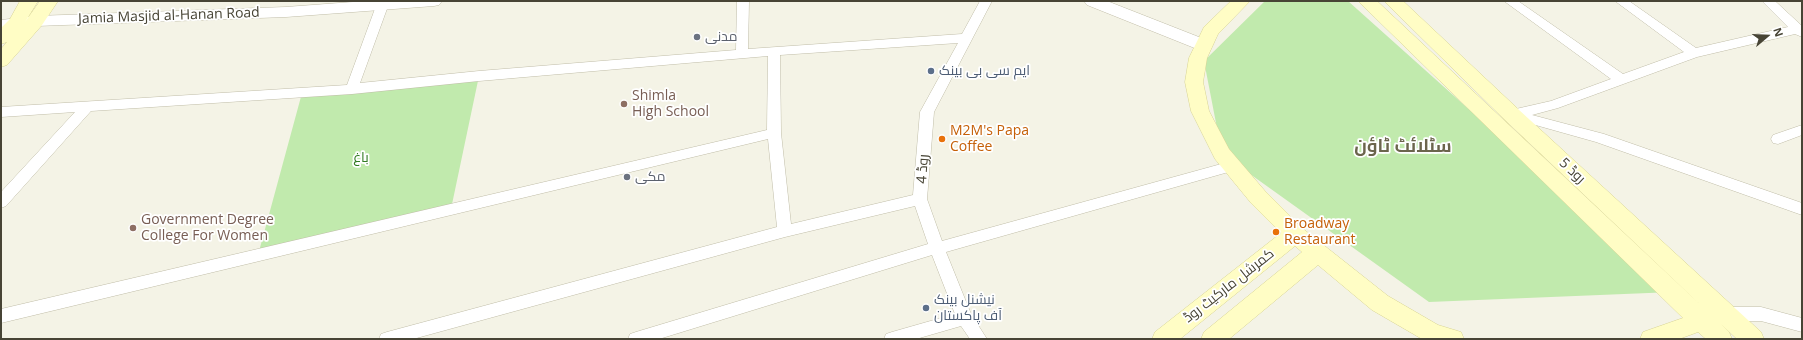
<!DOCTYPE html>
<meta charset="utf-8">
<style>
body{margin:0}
#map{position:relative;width:1803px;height:340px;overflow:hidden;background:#f4f3e6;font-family:"Open Sans",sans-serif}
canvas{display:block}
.frame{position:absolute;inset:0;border:2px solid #474435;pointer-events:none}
.north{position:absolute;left:1747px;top:16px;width:40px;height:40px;-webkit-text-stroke:3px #fff;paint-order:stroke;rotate:71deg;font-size:11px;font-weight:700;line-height:16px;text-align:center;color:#474435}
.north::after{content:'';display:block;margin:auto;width:14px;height:18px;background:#474435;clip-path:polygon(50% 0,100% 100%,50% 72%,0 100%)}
</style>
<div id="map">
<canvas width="1803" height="340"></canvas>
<div class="frame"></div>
<div class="north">N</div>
</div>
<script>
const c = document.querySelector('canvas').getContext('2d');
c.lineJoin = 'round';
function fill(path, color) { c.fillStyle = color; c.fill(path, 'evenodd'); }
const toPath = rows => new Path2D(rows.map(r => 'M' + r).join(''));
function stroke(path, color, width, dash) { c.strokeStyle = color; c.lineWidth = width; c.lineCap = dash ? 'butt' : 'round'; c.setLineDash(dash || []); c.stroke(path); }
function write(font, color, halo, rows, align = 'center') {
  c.font = font + ' "Open Sans",Cairo,sans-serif'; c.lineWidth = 3.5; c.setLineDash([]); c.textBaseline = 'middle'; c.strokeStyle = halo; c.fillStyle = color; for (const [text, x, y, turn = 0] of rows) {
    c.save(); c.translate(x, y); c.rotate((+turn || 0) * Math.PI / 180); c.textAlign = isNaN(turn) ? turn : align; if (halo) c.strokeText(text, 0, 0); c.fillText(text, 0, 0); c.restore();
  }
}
fill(toPath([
 [1265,1,1348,1,1673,292,1429,302,1222,154,1204,61],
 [479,76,451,209,258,255,302,93]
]), '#c1eaad');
const minor = toPath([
 [737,1,749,1,748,49,962,34,980,1,992,1,934,112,927,199,942,241,1232,161,1237,162,1239,166,1237,170,1232,171,946,252,971,314,987,339,970,339,961,326,916,339,884,339,886,334,892,332,955,314,932,255,659,339,628,339,630,334,636,332,928,244,915,206,785,237,413,339,379,339,381,334,387,332,777,227,768,139,1,323,1,309,767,130,768,56,479,81,352,94,91,111,6,206,1,208,1,192,75,112,1,117,1,107,347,85,376,6,378,3,382,2,386,3,388,6,360,83,479,71,736,50,737,1],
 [958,43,920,112,913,195,791,224,781,133,780,55,958,43],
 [1504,1,1518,1,1623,74,1684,52,1615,1,1629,1,1696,48,1788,27,1762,1,1775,1,1802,26,1802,37,1795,34,1697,57,1558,108,1532,115,1604,134,1802,203,1802,215,1596,142,1507,117,1505,114,1507,111,1551,101,1611,79,1504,1],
 [1802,125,1802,135,1778,144,1773,143,1771,139,1773,135,1802,125],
 [1726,307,1761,307,1802,318,1802,332,1761,321,1726,321,1720,319,1718,314,1720,309,1726,307]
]);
const tertiary = toPath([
 [366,1,442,1,439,5,434,6,286,17,36,26,1,30,1,20,36,16,286,7,366,1],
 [1084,1,1107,1,1209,41,1211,45,1209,49,1203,50,1197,49,1087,5,1084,1]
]);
const secondary = toPath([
 [20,1,38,1,25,22,40,1,58,1,42,25,7,65,1,67,1,49,7,42,1,44,1,28,10,19,20,1],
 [1231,1,1250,1,1218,34,1207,58,1203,82,1209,111,1229,149,1265,191,1302,228,1388,296,1438,325,1461,332,1464,339,1422,339,1372,310,1318,265,1229,339,1201,339,1204,332,1302,252,1295,246,1180,339,1152,339,1155,332,1281,233,1251,203,1215,159,1191,111,1185,82,1189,58,1204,27,1231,1],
 [1358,1,1377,1,1706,310,1504,119,1384,1,1403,1,1518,109,1761,332,1764,339,1737,339,1721,324,1729,332,1732,339,1706,339,1698,332,1679,339,1640,339,1643,332,1683,318,1358,1]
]);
stroke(minor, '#c0bda8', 1);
stroke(tertiary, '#c0bda8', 1);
stroke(secondary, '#d7d394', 1);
fill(minor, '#fff');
fill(tertiary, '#fff');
fill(secondary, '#fffdc5');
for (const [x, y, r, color] of [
 [697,37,4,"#6b7280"],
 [931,71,4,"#5c6f8a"],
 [624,104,4,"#8d6e63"],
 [942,139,4,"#e8710a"],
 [627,177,4,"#6b7280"],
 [133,228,4,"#8d6e63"],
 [1276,232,4,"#e8710a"],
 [926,308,4,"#5c6f8a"]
]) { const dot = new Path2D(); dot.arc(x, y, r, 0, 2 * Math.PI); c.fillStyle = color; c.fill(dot); stroke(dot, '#fff', 1.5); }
write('14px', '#474435', '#fff', [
 ["Jamia Masjid al-Hanan Road",169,16,-2],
 ["روڈ 4",923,169,-86],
 ["روڈ 5",1572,171,43],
 ["کمرشل مارکیٹ روڈ",1229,286,-38]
]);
write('14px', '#5b616d', '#fff', [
 ["مدنی",705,37],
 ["مکی",635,177]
], 'left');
write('14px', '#4e5e75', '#fff', [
 ["ایم سی بی بینک",939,71],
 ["نیشنل بینک",934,300],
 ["آف پاکستان",934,316]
], 'left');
write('14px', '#785e54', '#fff', [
 ["Shimla",632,96],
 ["High School",632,112],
 ["Government Degree",141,220],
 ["College For Women",141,236]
], 'left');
write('14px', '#c56008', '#fff', [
 ["M2M's Papa",950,131],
 ["Coffee",950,147],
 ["Broadway",1284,224],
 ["Restaurant",1284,240]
], 'left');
write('14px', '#337c25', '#fff', [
 ["باغ",361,158]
]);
write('bold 18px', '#6b654c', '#fff', [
 ["سٹلائٹ ٹاؤن",1403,147]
]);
</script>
